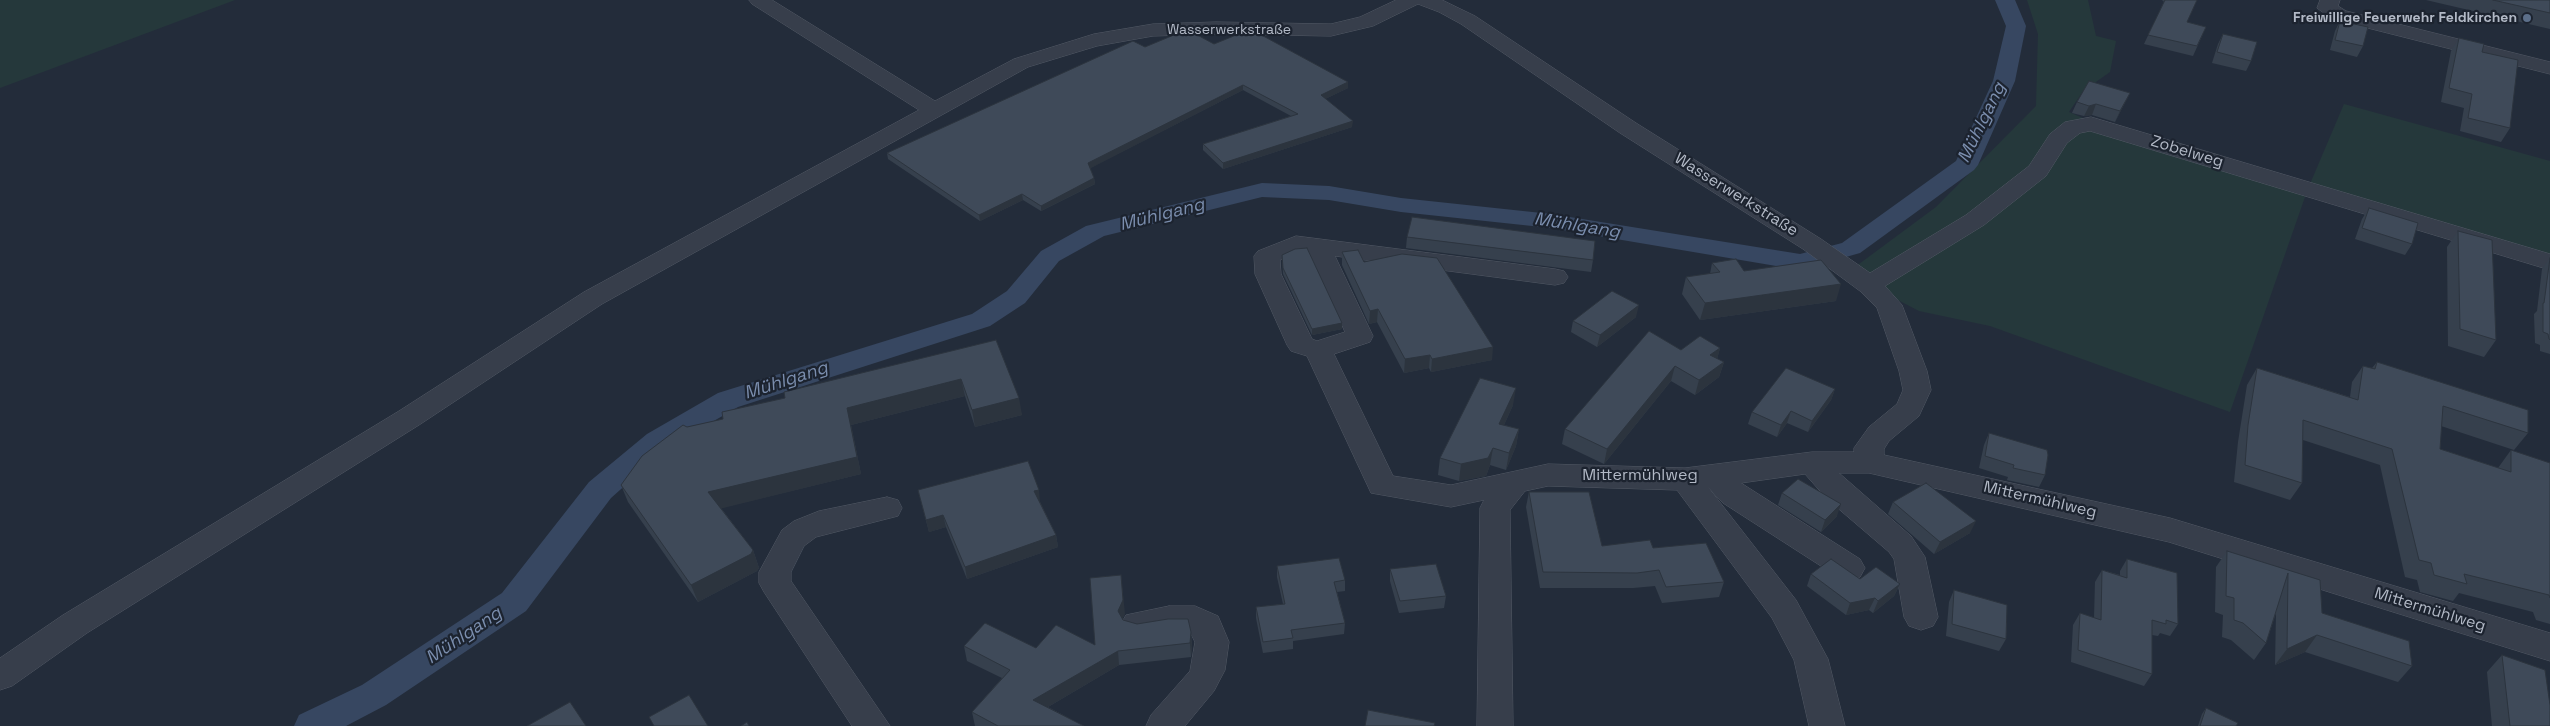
<!DOCTYPE html>
<meta charset="utf-8">
<style>
body{margin:0}
canvas{display:block;background:#232c3a}
</style>
<canvas width="2550" height="726"></canvas>
<script>
const c = document.querySelector('canvas').getContext('2d');
c.lineJoin = 'round';
function fill(path, color) { c.fillStyle = color; c.fill(path, 'evenodd'); }
const toPath = rows => new Path2D(rows.map(r => 'M' + r).join(''));
function stroke(path, color, width, dash) { c.strokeStyle = color; c.lineWidth = width; c.lineCap = dash ? 'butt' : 'round'; c.setLineDash(dash || []); c.stroke(path); }
function write(font, color, halo, rows, align = 'center') {
  c.font = font + ' "Space Grotesk",sans-serif'; c.lineWidth = 4.5; c.setLineDash([]); c.textBaseline = 'middle'; c.strokeStyle = halo; c.fillStyle = color; for (const [text, x, y, turn = 0] of rows) {
    c.save(); c.translate(x, y); c.rotate((+turn || 0) * Math.PI / 180); c.textAlign = isNaN(turn) ? turn : align; if (halo) c.strokeText(text, 0, 0); c.fillText(text, 0, 0); c.restore();
  }
}
fill(toPath([
 [0,0,235,0,0,88],
 [2027,0,2088,0,2096,36,2116,41,2110,72,2083,91,2069,112,2140,143,2306,194,2230,412,1990,326,1919,311,1898,300,1855,267,1936,207,2036,106,2038,34],
 [2344,104,2550,161,2550,255,2310,184]
]), '#25383b');
fill(toPath([
 [1995,0,2015,0,2026,26,2015,81,1978,165,1974,170,1860,253,1800,270,1551,228,1401,212,1329,200,1262,197,1104,236,1059,261,1025,303,990,326,738,407,667,448,611,498,526,611,386,705,346,726,294,726,299,715,362,685,502,593,589,482,647,434,718,393,972,314,1007,291,1041,251,1086,226,1262,183,1329,186,1401,198,1551,214,1800,254,1842,243,1956,161,1993,81,2006,26,1995,0]
]), '#374761');
const minor = toPath([
 [749,0,772,0,935,101,1014,59,1094,34,1153,24,1216,22,1331,24,1360,17,1396,0,1442,0,1475,16,1636,123,1821,239,1870,273,1966,215,2029,166,2050,134,2065,122,2091,117,2550,254,2550,270,2090,131,2080,133,2067,143,2046,176,1984,225,1885,286,1902,305,1927,371,1931,390,1919,416,1889,441,1884,449,1884,455,2170,518,2550,633,2550,661,2169,542,1869,473,1839,473,1911,536,1925,557,1938,617,1933,626,1921,630,1909,626,1904,617,1894,559,1889,552,1827,499,1805,474,1741,483,1860,559,1865,568,1860,577,1849,580,1838,577,1723,503,1708,487,1796,600,1828,659,1845,726,1809,726,1794,660,1772,618,1677,490,1548,486,1525,491,1510,510,1513,726,1477,726,1480,508,1484,500,1451,507,1371,493,1307,356,1291,351,1287,345,1255,274,1254,256,1258,251,1296,236,1555,269,1564,271,1568,277,1564,283,1555,285,1335,256,1373,336,1370,342,1334,354,1393,476,1451,485,1548,464,1685,468,1812,452,1854,452,1854,448,1869,427,1897,404,1903,390,1899,371,1877,308,1860,291,1803,249,1620,133,1461,24,1439,12,1418,4,1373,26,1331,36,1216,34,1153,36,1097,46,1028,67,602,304,419,425,87,633,12,686,0,690,0,658,63,615,399,411,584,292,919,110,752,4,749,0],
 [1299,251,1309,252,1345,332,1317,341,1312,339,1281,274,1280,260,1299,251],
 [2320,0,2340,0,2338,6,2346,11,2550,62,2550,74,2332,19,2317,8,2320,0],
 [887,497,898,500,902,508,898,516,816,537,804,546,791,572,791,581,890,726,852,726,764,592,759,583,759,572,782,530,794,521,819,511,887,497],
 [1169,606,1195,606,1218,616,1229,642,1225,670,1214,691,1185,726,1146,726,1151,715,1190,671,1195,642,1190,632,1169,632,1138,637,1126,633,1121,624,1126,615,1169,606]
]);
stroke(minor, '#525965', 1);
fill(minor, '#373e4b');
fill(toPath([
 [2162,0,2197,0,2187,22,2206,27,2193,56,2144,44,2164,2],
 [2426,0,2550,0,2550,29],
 [2340,21,2363,46,2357,57,2330,50,2335,31],
 [2223,34,2251,61,2246,71,2212,63,2218,44],
 [2459,38,2482,52,2510,128,2501,142,2460,131,2464,108,2441,102,2451,51],
 [1145,47,1348,82,1348,88,1325,99,1352,127,1223,169,1203,150,1203,144,1291,116,1243,90,1090,168,1094,178,1095,184,1041,211,1023,200,980,221,888,159,887,153],
 [2130,93,2115,122,2092,115,2084,116,2072,113,2077,102],
 [2369,208,2412,244,2405,255,2355,239,2362,219],
 [2458,231,2496,340,2484,357,2448,346,2447,247],
 [1407,237,1593,260,1591,272,1406,248],
 [1342,252,1364,262,1492,360,1431,372,1429,368,1404,373,1377,322,1369,324,1342,265],
 [1282,255,1342,329,1312,335,1283,274],
 [2550,258,2550,354,2540,351,2540,345,2535,343,2534,314,2537,311,2542,269],
 [1712,263,1744,271,1836,301,1700,320,1682,294,1686,277,1710,274],
 [1636,317,1597,347,1571,332,1573,321],
 [996,340,1022,415,975,427,965,396,851,425,861,474,721,508,753,550,759,568,757,571,698,602,628,502,621,485,687,427,723,419,785,398],
 [1720,348,1717,359,1724,362,1719,377,1695,395,1671,381,1604,464,1562,444,1565,429,1681,350],
 [2377,362,2528,433,2514,450,2441,426,2440,449,2498,468,2511,450,2550,463,2550,624,2536,620,2533,612,2459,593,2453,601,2420,592,2417,580,2405,577,2380,465,2303,440,2302,483,2290,500,2234,482,2238,442,2247,385,2257,368,2350,397,2352,382,2363,366,2372,368],
 [1835,389,1831,400,1808,432,1787,423,1777,437,1748,424,1752,412],
 [1513,405,1504,425,1519,429,1516,446,1506,470,1490,465,1486,476,1459,481,1438,475,1440,458],
 [1989,433,2045,475,2039,487,2007,480,2008,477,1979,468,1984,445],
 [918,490,1040,502,1056,535,1058,547,967,579,946,527,929,532],
 [1529,492,1602,546,1653,548,1724,582,1719,597,1662,603,1655,586,1633,588,1540,588,1526,507],
 [1782,493,1837,516,1821,532,1778,505],
 [1893,502,1970,533,1934,554,1888,514],
 [2227,551,2320,580,2322,613,2412,666,2398,682,2305,652,2275,665,2276,613,2266,643,2254,660,2231,640,2222,637,2223,615,2215,612,2216,567],
 [2127,559,2178,624,2170,636,2160,633,2158,636,2152,635,2152,674,2144,686,2071,662,2073,625,2080,613,2094,618,2095,582,2102,570,2120,575,2120,571],
 [1277,566,1345,580,1345,591,1337,592,1345,623,1344,634,1293,641,1293,649,1263,653,1256,618,1256,607,1283,604,1277,577],
 [1390,569,1446,596,1444,608,1399,613,1390,581],
 [1811,574,1860,579,1900,584,1894,596,1873,613,1869,610,1846,615,1807,586],
 [1954,590,2006,639,1999,651,1946,636,1949,602],
 [1125,614,1122,619,1123,620,1137,624,1191,632,1192,646,1191,657,1119,665,1048,707,1084,726,975,726,972,712,1002,678,967,661,964,646,1036,648,1095,645],
 [2502,655,2550,726,2492,726,2487,672],
 [2206,708,2236,726,2198,726,2202,714]
]), '#36404d');
fill(toPath([
 [1348,82,1348,88,1321,101,1321,95],
 [1243,85,1243,90,1089,169,1088,163],
 [2130,93,2125,103,2115,122,2120,111],
 [2096,104,2092,115,2084,116,2089,106],
 [1353,121,1352,127,1223,169,1223,163],
 [1094,178,1095,184,1041,211,1041,206],
 [1022,194,1023,200,980,221,979,215],
 [1841,284,1836,301,1700,320,1705,303],
 [1639,305,1636,317,1597,347,1600,335],
 [1378,309,1377,322,1369,324,1370,311],
 [1342,323,1342,329,1312,335,1312,329],
 [1493,347,1492,360,1431,372,1432,359],
 [1720,348,1716,363,1710,355],
 [1430,355,1429,368,1404,373,1405,359],
 [1724,362,1719,377,1695,395,1699,380],
 [1675,366,1671,381,1604,464,1607,449],
 [961,379,965,396,851,425,861,474,715,510,708,492,847,408],
 [1516,388,1513,405,1497,441,1499,424],
 [1835,389,1831,400,1808,432,1812,421],
 [1019,398,1022,415,975,427,972,410],
 [1791,411,1787,423,1777,437,1781,425],
 [1519,429,1516,446,1506,470,1509,453],
 [1493,448,1490,465,1486,476,1459,481,1461,464],
 [1039,490,1040,502,1036,503,1034,491],
 [1841,504,1837,516,1821,532,1825,520],
 [943,515,946,527,929,532,926,520],
 [1976,521,1970,533,1934,554,1940,542],
 [1056,535,1058,547,967,579,965,567],
 [753,550,759,568,757,571,698,602,691,585],
 [1121,575,1125,614,1119,625,1118,611],
 [1900,584,1894,596,1873,613,1878,601],
 [1875,598,1869,610,1846,615,1850,603],
 [1191,632,1192,646,1191,657,1190,643],
 [2317,635,2305,652,2275,665,2287,649],
 [1118,651,1119,665,1036,714,1033,700]
]), '#2c343e');
const building = toPath([
 [2165,0,2197,0,2187,22,2206,27,2197,46,2148,35,2165,0],
 [2493,0,2550,0,2550,13,2493,0],
 [2340,21,2368,27,2363,46,2335,40,2340,21],
 [1190,31,1214,44,1246,31,1254,31,1348,82,1321,95,1353,121,1223,163,1203,144,1298,114,1243,85,1088,163,1094,178,1041,206,1022,194,979,215,887,153,1133,41,1145,47,1181,32,1190,31],
 [2223,34,2257,42,2251,61,2217,52,2223,34],
 [2459,38,2484,44,2482,52,2518,60,2510,128,2468,118,2472,94,2449,88,2459,38],
 [2089,81,2130,93,2120,111,2096,104,2089,106,2077,102,2089,81],
 [2369,208,2418,223,2412,244,2362,228,2369,208],
 [1412,217,1595,241,1593,260,1407,237,1412,217],
 [2458,231,2492,240,2496,340,2460,329,2458,231],
 [1307,248,1342,323,1312,329,1283,268,1282,255,1295,249,1307,248],
 [1358,250,1364,262,1402,254,1437,258,1493,347,1432,359,1430,355,1405,359,1378,309,1370,311,1342,252,1358,250],
 [2550,258,2550,340,2549,339,2548,334,2543,332,2543,303,2544,303,2550,258],
 [1736,259,1744,271,1821,260,1841,284,1705,303,1686,277,1720,272,1712,263,1736,259],
 [1612,291,1639,305,1600,335,1573,321,1612,291],
 [1649,331,1681,350,1700,336,1720,348,1710,355,1724,362,1699,380,1675,366,1607,449,1565,429,1649,331],
 [996,340,1019,398,972,410,961,379,847,408,857,457,708,492,753,550,751,554,691,585,621,485,642,456,683,425,687,427,723,419,722,412,785,398,784,392,996,340],
 [2377,362,2528,410,2528,433,2443,406,2440,449,2511,472,2511,450,2550,463,2550,598,2549,595,2464,574,2467,584,2434,575,2431,563,2419,560,2392,449,2303,420,2302,483,2245,465,2248,425,2257,368,2358,400,2363,366,2375,369,2377,362],
 [1786,368,1835,389,1812,421,1791,411,1781,425,1752,412,1786,368],
 [1480,378,1516,388,1499,424,1519,429,1509,453,1493,448,1488,458,1461,464,1440,458,1480,378],
 [1989,433,2047,450,2048,455,2045,475,2013,468,2014,465,1985,456,1989,433],
 [1028,461,1039,490,1034,491,1056,535,965,567,943,515,926,520,918,490,1028,461],
 [1798,479,1841,504,1825,520,1782,493,1798,479],
 [1926,483,1976,521,1940,542,1893,502,1926,483],
 [1529,492,1589,492,1602,546,1650,540,1653,548,1706,543,1724,582,1666,587,1659,570,1637,573,1543,572,1529,492],
 [2227,551,2320,580,2322,613,2409,641,2412,666,2317,635,2287,649,2288,573,2266,643,2243,623,2234,620,2234,598,2226,596,2227,551],
 [1339,558,1345,580,1334,582,1345,623,1291,630,1293,638,1263,642,1256,607,1285,604,1277,566,1339,558],
 [1831,559,1860,579,1876,567,1900,584,1878,601,1875,598,1850,603,1811,574,1831,559],
 [2127,559,2177,573,2178,624,2166,620,2166,624,2152,620,2152,674,2078,650,2080,613,2101,620,2102,570,2127,578,2127,559],
 [1436,564,1446,596,1400,601,1390,569,1436,564],
 [1121,575,1123,600,1118,611,1123,620,1137,624,1168,619,1188,619,1191,632,1190,643,1118,651,1033,700,1084,726,998,726,972,712,1010,670,964,646,985,623,1036,648,1056,625,1095,645,1090,578,1121,575],
 [1954,590,2007,605,2006,639,1952,624,1954,590],
 [2502,655,2545,670,2550,705,2550,726,2510,726,2502,655],
 [689,695,708,726,654,726,649,717,689,695],
 [570,702,586,726,527,726,570,702],
 [2206,708,2238,723,2236,726,2200,726,2206,708],
 [1368,710,1435,723,1434,726,1365,726,1368,710],
 [747,722,749,726,741,726,747,722]
]);
fill(building, '#3f4a59');
stroke(building, '#2c343e', 1);
for (const [x, y, r, color] of [
 [2527,18,5,"#5c6f8a"]
]) { const dot = new Path2D(); dot.arc(x, y, r, 0, 2 * Math.PI); c.fillStyle = color; c.fill(dot); stroke(dot, '#1c232f', 2); }
write('bold 14px', '#b2b9c6', '#1c232f', [
 ["Freiwillige Feuerwehr Feldkirchen",2517,18]
], 'right');
write('14px', '#b2b9c6', '#1c232f', [
 ["Wasserwerkstraße",1229,30]
]);
write('16px', '#b2b9c6', '#1c232f', [
 ["Zobelweg",2187,152,17],
 ["Wasserwerkstraße",1736,195,32],
 ["Mittermühlweg",1640,476],
 ["Mittermühlweg",2040,500,13],
 ["Mittermühlweg",2430,610,17]
]);
write('italic 18px', '#7b8eae', '#1c232f', [
 ["Mühlgang",1982,123,-64],
 ["Mühlgang",1162,215,-14],
 ["Mühlgang",1577,226,9],
 ["Mühlgang",786,381,-18],
 ["Mühlgang",464,636,-34]
]);
</script>
